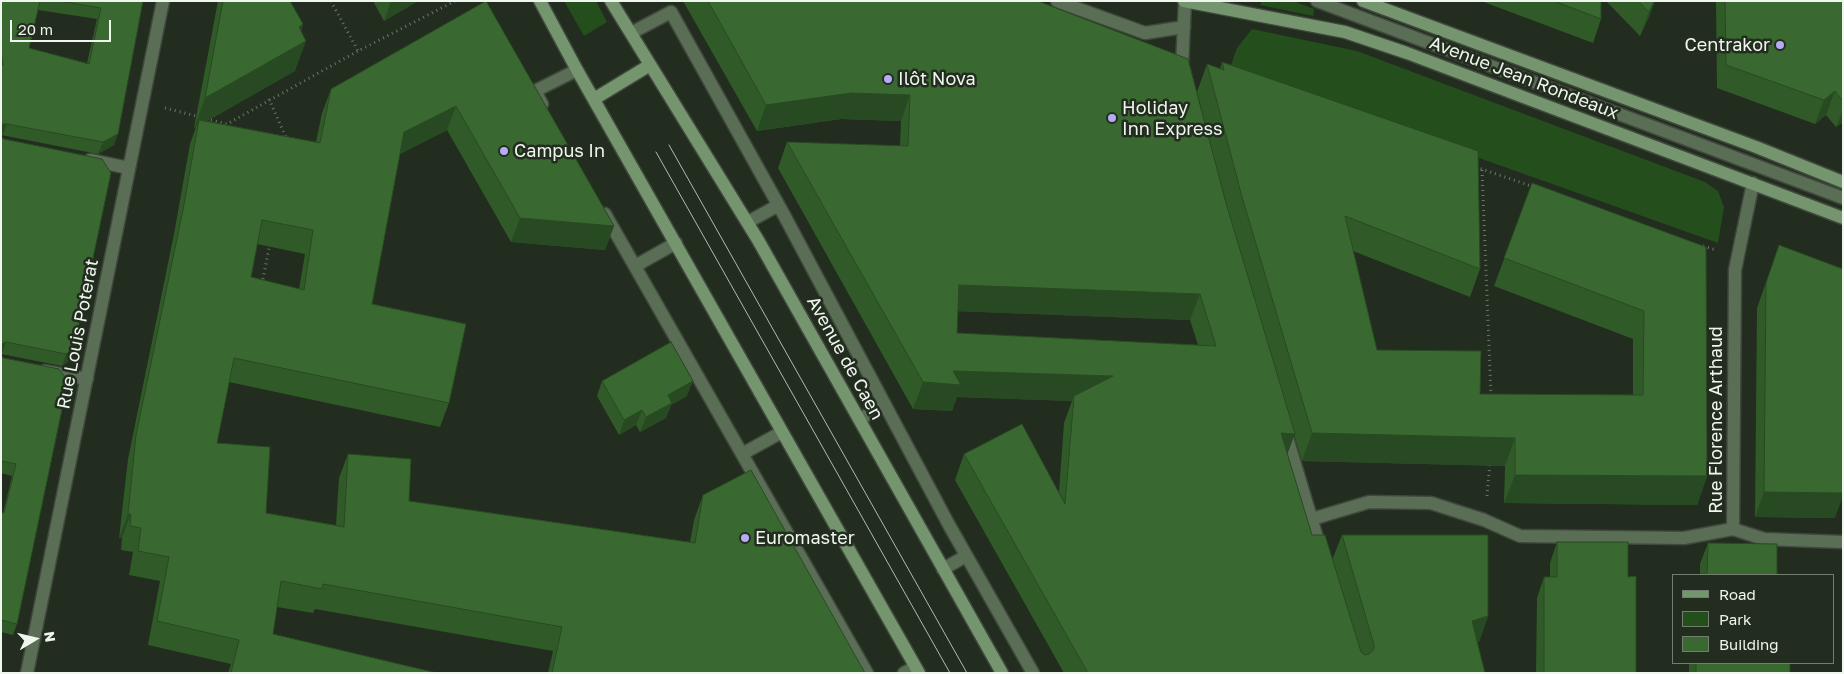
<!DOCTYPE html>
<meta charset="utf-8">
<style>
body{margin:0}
#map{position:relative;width:1844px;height:674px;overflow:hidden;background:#222c1f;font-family:"Golos Text",sans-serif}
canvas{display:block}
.frame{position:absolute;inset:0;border:2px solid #eff6ed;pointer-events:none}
.legend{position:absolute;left:1672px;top:574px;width:162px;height:90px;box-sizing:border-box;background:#222c1f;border:1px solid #747d71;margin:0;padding:6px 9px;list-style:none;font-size:15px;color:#eff6ed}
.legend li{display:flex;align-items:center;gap:10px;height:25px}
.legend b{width:25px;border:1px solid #747d71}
.north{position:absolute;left:10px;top:614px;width:50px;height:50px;-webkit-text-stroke:4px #222c1f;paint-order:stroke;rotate:81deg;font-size:14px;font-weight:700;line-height:20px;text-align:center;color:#eff6ed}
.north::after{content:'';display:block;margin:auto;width:18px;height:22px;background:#eff6ed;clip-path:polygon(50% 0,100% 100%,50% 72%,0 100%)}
.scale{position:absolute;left:10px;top:20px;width:101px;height:22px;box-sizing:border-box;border:2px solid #eff6ed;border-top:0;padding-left:6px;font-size:15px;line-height:18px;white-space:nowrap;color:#eff6ed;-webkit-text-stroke:4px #222c1f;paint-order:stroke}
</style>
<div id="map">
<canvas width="1844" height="674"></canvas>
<div class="frame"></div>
<ul class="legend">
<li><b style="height:6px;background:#75956e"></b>Road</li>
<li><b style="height:14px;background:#244e1b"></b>Park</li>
<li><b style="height:14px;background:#396930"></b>Building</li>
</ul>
<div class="north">N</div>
<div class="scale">20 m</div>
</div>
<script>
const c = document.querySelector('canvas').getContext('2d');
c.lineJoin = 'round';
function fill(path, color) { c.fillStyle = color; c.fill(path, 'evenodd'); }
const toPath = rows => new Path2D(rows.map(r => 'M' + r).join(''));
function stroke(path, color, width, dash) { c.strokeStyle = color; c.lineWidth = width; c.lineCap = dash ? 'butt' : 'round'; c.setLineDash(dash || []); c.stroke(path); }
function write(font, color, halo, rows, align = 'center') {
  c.font = font + ' "Golos Text",sans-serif'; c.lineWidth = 5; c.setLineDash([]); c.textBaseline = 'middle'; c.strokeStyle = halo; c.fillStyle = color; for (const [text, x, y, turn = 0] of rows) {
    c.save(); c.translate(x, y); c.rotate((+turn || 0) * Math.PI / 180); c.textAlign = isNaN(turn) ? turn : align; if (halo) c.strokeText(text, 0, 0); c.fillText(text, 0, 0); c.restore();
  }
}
fill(toPath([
 [564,1,596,1,607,22,584,36],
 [1262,1,1293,1,1314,9,1313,16,1260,5],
 [1252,29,1357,51,1705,182,1718,191,1724,207,1718,243,1468,154,1231,65,1237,48]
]), '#244e1b');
const lane = toPath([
 [1057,1,1145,33,1184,27],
 [1317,1,1843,198],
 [631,33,671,12,784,215,949,525,1033,673],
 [542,104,535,91,577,70],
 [605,214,867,673],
 [748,222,777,206],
 [635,266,676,243],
 [45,371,87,379],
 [859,419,885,406],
 [742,454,782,432],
 [943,569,966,556],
 [904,673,915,667]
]);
const street = toPath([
 [1184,72,1182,66,1185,2],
 [90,160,129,168],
 [1285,431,1321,551],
 [1312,519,1369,502,1431,503,1484,520,1520,536,1684,538,1733,529,1735,270,1753,183],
 [1733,529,1764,539,1843,542],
 [27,673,163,1]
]);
const secondary = toPath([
 [540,1,577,70,919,673],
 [611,1,758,240,1002,673],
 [1184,1,1345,32,1407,53,1843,218],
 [1363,1,1756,147,1843,182],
 [594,99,650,65]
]);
stroke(lane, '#3f483c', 15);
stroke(street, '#3f483c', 15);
stroke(secondary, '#3f483c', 15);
stroke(toPath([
 [331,1,358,51,455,1],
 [269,99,287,140],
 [165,108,200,117],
 [206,119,227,124,358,51],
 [1476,167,1534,187],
 [1482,170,1491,396],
 [1703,246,1716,250],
 [262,284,270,243],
 [1487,496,1490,462]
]), '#6d766a', 3, [1, 4]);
stroke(lane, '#5a6e56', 12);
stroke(street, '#5a6e56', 12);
stroke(secondary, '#75956e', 12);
stroke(toPath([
 [669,145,967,673],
 [656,152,950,673]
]), '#b3bbb1', 1);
fill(toPath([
 [1,1,143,1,114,145,98,154,1,135],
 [38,10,97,19,87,63,29,48],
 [218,1,290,1,303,24,301,31,295,71,207,121,316,142,322,113,331,89,486,1,614,226,605,250,511,242,447,130,400,154,372,304,449,403,440,427,229,382,217,443,266,513,336,525,339,478,348,454,409,501,690,542,694,520,703,495,865,673,548,673,553,651,315,609,313,613,277,607,273,634,437,673,228,673,231,664,148,645,160,581,129,575,133,552,121,550,122,538,119,538,128,459,174,234,190,144,196,127,194,128],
 [257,244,305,254,299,289,251,277],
 [373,1,418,1,384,21],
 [683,1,1038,1,1226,203,1229,215,1197,92,1207,64,1220,69,1222,62,1480,269,1470,297,1353,251,1377,350,1480,394,1633,395,1633,339,1494,286,1532,183,1706,247,1707,476,1697,505,1504,503,1505,466,1302,461,1294,434,1287,454,1312,535,1332,560,1342,535,1488,616,1479,642,1477,642,1485,673,1064,673,955,480,964,454,1059,492,1064,423,1072,401,957,397,952,411,913,409,778,168,787,142,900,146,901,121,841,119,757,131],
 [958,311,1190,320,1198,345,957,333],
 [1481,1,1601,1,1601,19,1593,43],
 [1606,1,1655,1,1649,17,1640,36],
 [1716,1,1843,1,1843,122,1836,127,1826,115,1815,124,1717,88],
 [1,137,70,360,62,366,1,354],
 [1779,245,1835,518,1755,517,1757,308],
 [1,356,4,358,59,369,17,624,13,635,1,632,1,512,3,513,12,476,1,473],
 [602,381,687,396,671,405,666,418,640,432,636,425,619,435,597,396],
 [1557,542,1628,577,1636,673,1536,673,1537,598,1544,577,1550,577,1550,563],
 [1708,543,1777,575,1700,575,1700,564],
 [1689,663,1790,663,1790,673,1689,673]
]), '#315a29');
fill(toPath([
 [391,1,418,1,384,21],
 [1654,1,1655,1,1649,17,1640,36,1649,12],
 [303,24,295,47,306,41,295,71,197,126,199,120,196,127,194,128,205,98],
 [1835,91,1826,115,1815,124,1824,100],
 [851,93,910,95,901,121,841,119,757,131,766,105],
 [456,106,447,130,395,156,404,132],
 [1843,110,1843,122,1836,127],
 [2,124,7,124,3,135,1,135,1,125],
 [118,134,114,145,98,154,103,142],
 [520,218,614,226,605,250,511,242],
 [959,285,1200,294,1190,320,950,311],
 [6,342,2,354,1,354,1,344],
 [74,348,70,360,62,366,66,354],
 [953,371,1113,376,1074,396,1072,401,957,397,952,411,913,409,923,382],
 [693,381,687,396,671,405,666,418,640,432,646,417,668,395],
 [642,410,636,425,619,435,624,420],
 [1281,433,1295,434,1285,460],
 [1312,433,1515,438,1505,466,1302,461],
 [1515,475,1707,476,1697,505,1504,503],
 [1764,492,1843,493,1843,496,1835,518,1755,517],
 [128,514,131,514,122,538,119,538],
 [1488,616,1479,642,1462,647,1472,621]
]), '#284a22');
const building = toPath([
 [1,1,40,1,29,48,89,64,101,8,60,1,143,1,118,134,103,142,7,124,2,124,1,125,1,65,3,65,1,52,1,1],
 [223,1,290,1,303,24,299,27,306,41,205,98,223,1],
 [486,1,614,226,520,218,456,106,404,132,372,304,466,324,449,403,234,358,217,443,270,447,266,513,344,527,348,454,411,459,409,501,695,543,703,495,751,470,865,673,552,673,562,627,323,584,322,589,281,581,273,634,437,673,231,673,239,640,157,621,169,557,138,551,141,528,130,526,131,514,128,514,136,435,183,210,199,120,320,143,331,89,486,1],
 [262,220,313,230,304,290,251,277,262,220],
 [708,1,1038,1,1188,59,1226,203,1295,434,1281,433,1312,535,1325,535,1361,652,1365,655,1369,654,1374,649,1374,645,1342,535,1488,535,1488,616,1472,621,1485,673,1088,673,964,454,1022,424,1065,504,1074,396,1113,376,953,371,961,385,923,382,787,142,908,146,910,95,851,93,766,105,708,1],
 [959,285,1200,294,1216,346,957,333,959,285],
 [1554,1,1601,1,1601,19,1554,1],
 [1638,1,1654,1,1649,12,1638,1],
 [1725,1,1843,1,1843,101,1835,91,1824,100,1726,65,1725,1],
 [1222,62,1478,151,1480,269,1345,216,1377,350,1481,351,1480,394,1643,395,1644,311,1504,258,1532,183,1706,247,1707,476,1515,475,1515,438,1312,433,1242,197,1207,64,1224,70,1222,62],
 [1,137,4,139,102,159,111,173,74,348,66,354,6,342,1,344,1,137],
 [1779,245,1843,269,1843,493,1764,492,1766,283,1779,245],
 [671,342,693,381,668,395,672,403,646,417,642,410,624,420,602,381,671,342],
 [1,356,4,358,59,369,68,381,17,624,1,620,1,512,4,513,16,464,1,461,1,356],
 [1557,542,1628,542,1628,577,1636,576,1636,673,1544,673,1544,577,1557,577,1557,542],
 [1708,543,1777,544,1777,575,1707,575,1708,543],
 [1696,663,1790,663,1790,673,1696,673,1696,663]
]);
fill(building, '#396930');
stroke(building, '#284a22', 1);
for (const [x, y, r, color] of [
 [1780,45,5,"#b7abf8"],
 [888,79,5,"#b7abf8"],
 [1112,118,5,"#b7abf8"],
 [504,151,5,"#b7abf8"],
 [745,538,5,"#b7abf8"]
]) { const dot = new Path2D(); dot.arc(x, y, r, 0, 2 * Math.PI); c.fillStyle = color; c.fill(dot); stroke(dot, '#222c1f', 2); }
write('18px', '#eff6ed', '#222c1f', [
 ["Centrakor",1770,45,"right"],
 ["Ilôt Nova",898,79],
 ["Holiday",1122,108],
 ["Inn Express",1122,129],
 ["Campus In",514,151],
 ["Euromaster",755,538]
], 'left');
write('18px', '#eff6ed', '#222c1f', [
 ["Avenue Jean Rondeaux",1524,78,21],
 ["Rue Louis Poterat",78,334,-79],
 ["Avenue de Caen",845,358,61],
 ["Rue Florence Arthaud",1716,420,-90]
]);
</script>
